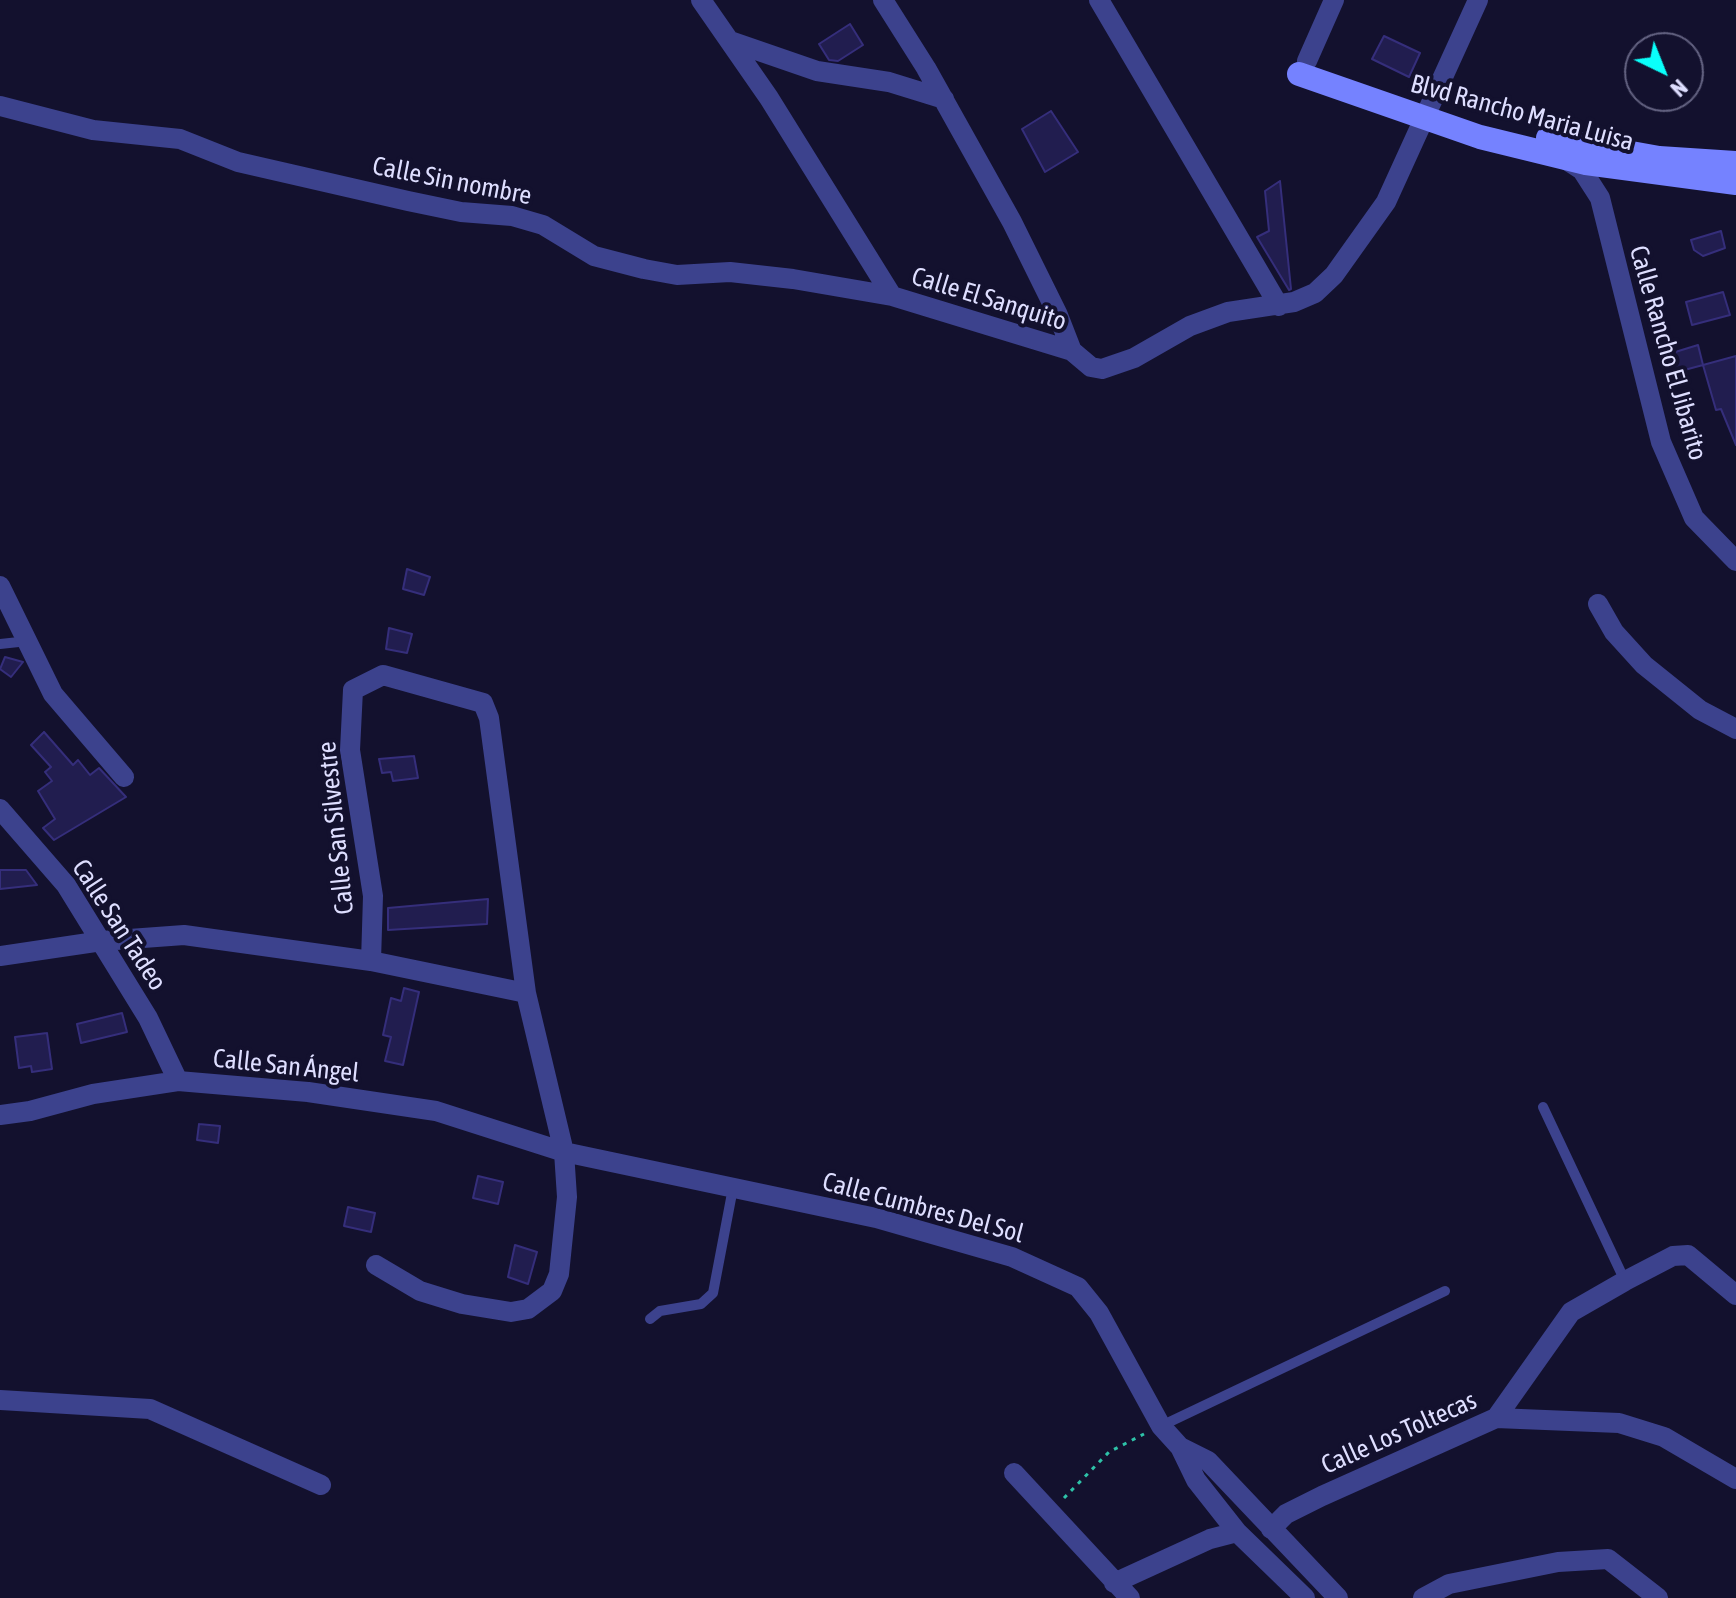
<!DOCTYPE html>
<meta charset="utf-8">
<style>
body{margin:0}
#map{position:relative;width:1736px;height:1598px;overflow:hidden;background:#13112e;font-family:"Asap Condensed",sans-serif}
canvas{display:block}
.north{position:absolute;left:1624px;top:32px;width:80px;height:80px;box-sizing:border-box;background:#13112e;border:2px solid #646382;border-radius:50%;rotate:137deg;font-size:22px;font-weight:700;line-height:32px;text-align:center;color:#dedeff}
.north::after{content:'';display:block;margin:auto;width:28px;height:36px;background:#0afffa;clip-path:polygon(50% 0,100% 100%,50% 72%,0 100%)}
</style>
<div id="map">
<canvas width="1736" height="1598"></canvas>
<div class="north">N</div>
</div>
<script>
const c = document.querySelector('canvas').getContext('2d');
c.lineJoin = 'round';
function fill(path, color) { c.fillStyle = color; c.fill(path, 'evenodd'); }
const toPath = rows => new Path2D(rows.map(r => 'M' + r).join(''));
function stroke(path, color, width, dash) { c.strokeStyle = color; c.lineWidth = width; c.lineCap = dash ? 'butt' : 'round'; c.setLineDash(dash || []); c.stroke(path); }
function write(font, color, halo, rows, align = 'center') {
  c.font = font + ' "Asap Condensed",sans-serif'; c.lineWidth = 8; c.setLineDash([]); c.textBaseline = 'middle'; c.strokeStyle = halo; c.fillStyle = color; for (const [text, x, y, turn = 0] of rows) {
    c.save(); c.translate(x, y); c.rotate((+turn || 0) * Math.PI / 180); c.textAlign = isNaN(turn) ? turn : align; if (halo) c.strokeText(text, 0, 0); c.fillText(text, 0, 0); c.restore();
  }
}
const building = toPath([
 [850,24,863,45,838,61,829,60,819,44,850,24],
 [1384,36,1420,53,1409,77,1372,59,1384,36],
 [1051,111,1078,152,1045,172,1022,129,1051,111],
 [1280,181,1291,289,1289,290,1257,237,1269,231,1265,191,1280,181],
 [1721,231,1725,248,1703,256,1694,250,1691,240,1721,231],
 [1723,292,1730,315,1692,325,1686,302,1723,292],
 [1698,345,1703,365,1677,372,1672,353,1698,345],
 [1736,356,1736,445,1721,409,1716,410,1703,365,1736,356],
 [407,569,430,577,424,595,403,589,407,569],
 [389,628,412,634,407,653,386,649,389,628],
 [5,657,23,662,11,677,0,669,5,657],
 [44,732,73,765,78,760,90,775,99,768,126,797,54,840,43,828,55,819,38,791,52,781,45,772,51,767,31,745,44,732],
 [414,756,418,778,393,781,391,772,382,773,379,759,414,756],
 [0,870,26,870,37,885,0,889,0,870],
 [488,899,487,924,388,930,388,908,488,899],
 [404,988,419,992,403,1065,385,1061,391,1037,383,1035,391,998,401,1001,404,988],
 [122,1013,127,1032,81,1043,77,1024,122,1013],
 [47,1033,52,1069,32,1072,31,1066,19,1068,15,1037,47,1033],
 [199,1124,220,1126,218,1143,197,1140,199,1124],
 [478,1176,503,1182,498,1204,473,1198,478,1176],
 [348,1207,375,1213,371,1232,344,1226,348,1207],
 [515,1245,537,1252,528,1284,508,1277,515,1245]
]);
fill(building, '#211d4f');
stroke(building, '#352e7b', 2);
stroke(toPath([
 [1064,1498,1109,1452,1144,1434]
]), '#2ec2a8', 3, [4, 6]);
stroke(toPath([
 [0,644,28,641],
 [1543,1107,1625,1281],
 [650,1319,660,1311,701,1304,713,1293,733,1188],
 [1161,1426,1445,1291]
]), '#3c428d', 10);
stroke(toPath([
 [701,0,769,98,892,296],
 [883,0,926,68,1012,222,1058,315,1072,351,1091,367,1102,369,1134,358,1190,326,1228,312,1294,302,1315,293,1334,275,1386,202,1478,0],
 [1099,0,1279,306],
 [730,41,817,71,889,82,944,99],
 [1307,61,1334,0],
 [0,106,93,130,180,139,238,162,408,201,461,212,512,216,543,225,594,256,644,269,677,275,730,272,793,279,892,296,1072,351],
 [1565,159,1582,170,1600,198,1661,442,1694,518,1736,561],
 [0,586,53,694,124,777],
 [1598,604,1614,632,1644,665,1700,710,1736,729],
 [0,809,66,885,148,1018,178,1081],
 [0,956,102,941,184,935,371,961,526,993],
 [371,961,373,896,350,750,353,690,383,675,483,703,489,718,526,993,564,1152,567,1197,559,1274,552,1291,528,1309,511,1312,462,1304,420,1291,376,1265],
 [0,1115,30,1111,93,1094,178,1081,308,1092,436,1111,564,1152,876,1218,1012,1257,1078,1287,1099,1313,1161,1426,1180,1447,1196,1480,1237,1532,1305,1598],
 [0,1400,150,1409,321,1485],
 [1496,1418,1571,1312,1625,1281,1673,1256,1688,1255,1736,1295],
 [1180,1447,1208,1461,1338,1598],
 [1014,1473,1130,1598],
 [1271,1529,1286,1514,1322,1496,1496,1418,1619,1423,1664,1437,1736,1479],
 [1114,1583,1210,1539,1237,1532],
 [1423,1598,1449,1584,1558,1562,1608,1559,1658,1598]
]), '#3c428d', 20);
stroke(toPath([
 [1299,74,1480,137,1586,163,1736,183],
 [1548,138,1659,158,1736,163]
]), '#7582ff', 24);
write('26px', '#dedeff', '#13112e', [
 ["Blvd Rancho Maria Luisa",1522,113,15],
 ["Calle Sin nombre",452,181,11],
 ["Calle El Sanquito",989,299,17],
 ["Calle Rancho El Jibarito",1668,353,74],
 ["Calle San Silvestre",336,828,-96],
 ["Calle San Tadeo",119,925,57],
 ["Calle San Ángel",286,1066,6],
 ["Calle Cumbres Del Sol",923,1208,15],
 ["Calle Los Toltecas",1399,1433,-24]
]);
</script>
